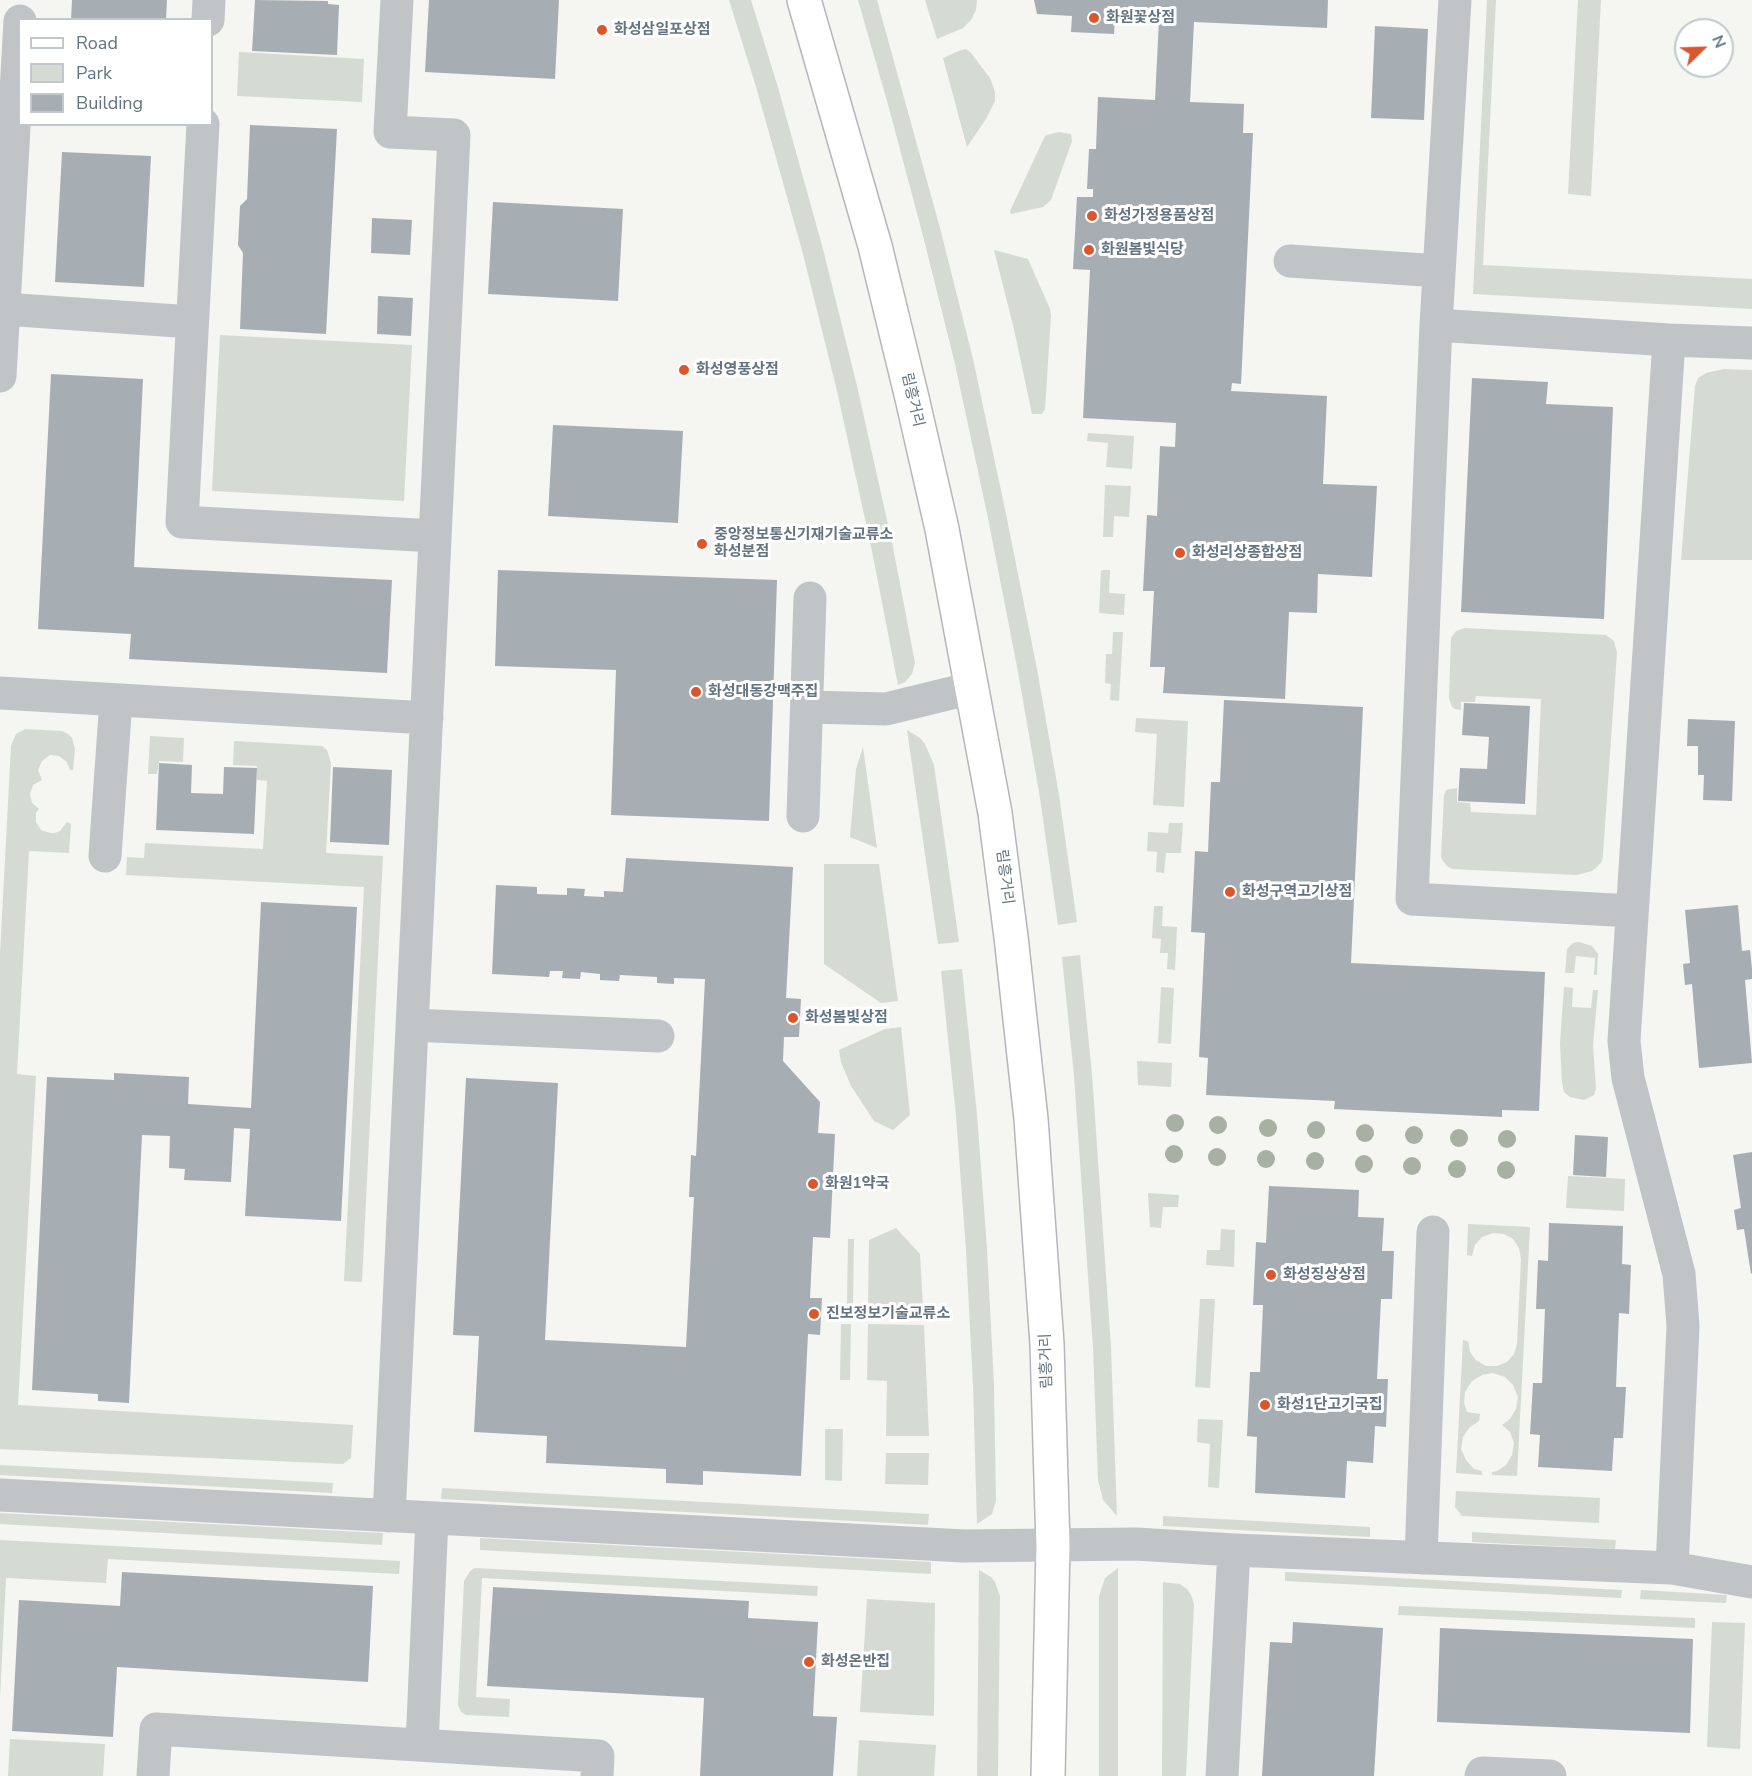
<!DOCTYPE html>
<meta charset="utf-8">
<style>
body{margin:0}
#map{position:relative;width:1752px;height:1776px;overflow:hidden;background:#f5f5f1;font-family:"Nunito Sans",sans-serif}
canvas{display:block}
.legend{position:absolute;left:18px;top:18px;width:195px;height:108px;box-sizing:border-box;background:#fff;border:2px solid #c1c7cd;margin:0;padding:8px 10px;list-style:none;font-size:18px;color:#657481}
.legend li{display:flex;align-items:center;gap:12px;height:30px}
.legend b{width:30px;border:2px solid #c1c7cd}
.north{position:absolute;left:1674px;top:18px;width:60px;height:60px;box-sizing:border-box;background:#fff;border:2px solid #c1c7cd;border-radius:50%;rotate:67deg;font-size:16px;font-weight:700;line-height:24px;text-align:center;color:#657481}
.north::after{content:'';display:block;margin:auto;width:21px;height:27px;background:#db562b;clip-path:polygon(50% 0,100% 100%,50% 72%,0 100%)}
</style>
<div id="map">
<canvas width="1752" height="1776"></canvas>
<ul class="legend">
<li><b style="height:8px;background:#fff"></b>Road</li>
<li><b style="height:16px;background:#d5dbd2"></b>Park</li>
<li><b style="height:16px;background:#a7aeb3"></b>Building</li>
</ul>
<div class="north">N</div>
</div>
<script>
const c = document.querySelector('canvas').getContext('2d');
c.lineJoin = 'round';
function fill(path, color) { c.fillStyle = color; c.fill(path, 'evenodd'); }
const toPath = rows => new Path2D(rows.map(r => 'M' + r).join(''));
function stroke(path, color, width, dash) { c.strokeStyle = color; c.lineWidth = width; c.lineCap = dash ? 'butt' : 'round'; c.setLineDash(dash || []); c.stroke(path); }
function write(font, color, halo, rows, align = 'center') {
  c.font = font + ' "Nunito Sans","Noto Sans KR",sans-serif'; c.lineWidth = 6; c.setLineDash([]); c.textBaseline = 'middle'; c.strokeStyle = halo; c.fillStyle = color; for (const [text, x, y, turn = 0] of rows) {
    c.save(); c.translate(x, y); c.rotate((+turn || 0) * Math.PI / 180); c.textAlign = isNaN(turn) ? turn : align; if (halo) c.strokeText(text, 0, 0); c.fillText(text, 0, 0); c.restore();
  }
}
fill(toPath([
 [729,0,751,0,777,84,823,249,857,386,893,547,915,663,912,674,905,682,898,685,872,551,837,391,803,254,757,90],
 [858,0,877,0,940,228,973,359,1006,514,1037,669,1059,795,1077,922,1058,925,1040,798,1018,672,988,518,955,364,922,232,889,108],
 [925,0,977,0,976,10,971,20,963,28,937,39],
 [1487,0,1496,0,1483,265,1752,279,1752,309,1473,294],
 [1578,0,1601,0,1591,196,1568,194],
 [966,49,971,53,990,78,995,92,995,101,986,119,967,147,943,58,961,50],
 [239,52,364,59,362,102,237,96],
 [1059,132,1071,134,1072,141,1051,200,1043,207,1011,214,1010,211,1044,138,1046,135],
 [994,250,1028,259,1050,309,1051,316,1045,409,1042,414,1032,414,1014,329],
 [220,335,412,345,404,501,212,491],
 [1724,369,1752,370,1752,560,1681,560,1695,386,1698,378,1706,373],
 [1088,433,1134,436,1132,469,1106,467,1108,443,1087,441],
 [1105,485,1131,486,1129,517,1114,516,1113,537,1103,537],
 [1101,570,1110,570,1109,593,1125,594,1124,615,1099,613],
 [1465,628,1606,635,1614,641,1617,653,1603,854,1602,861,1597,867,1592,871,1577,875,1452,869,1447,866,1443,861,1441,857,1444,795,1446,790,1457,788,1457,802,1470,803,1471,812,1536,815,1541,699,1476,696,1475,702,1461,702,1461,710,1455,709,1452,707,1449,698,1451,638,1456,631],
 [1113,632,1123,632,1119,701,1110,700,1111,684,1105,683,1106,654,1112,654],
 [1136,718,1188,721,1184,807,1153,805,1157,734,1135,732],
 [25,729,62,731,68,734,72,738,75,749,73,770,70,770,67,762,59,756,50,755,42,761,38,770,42,780,33,785,30,794,32,803,39,809,36,813,36,822,41,830,50,833,55,833,60,831,67,822,71,824,69,853,29,851,17,1074,36,1076,18,1405,353,1425,351,1458,343,1464,0,1449,0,954,11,746,16,734],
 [907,730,920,738,925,744,934,765,959,942,938,944],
 [150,736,184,738,183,762,159,761,157,774,148,774],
 [234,741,322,746,327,750,331,763,326,853,383,856,362,1282,344,1281,364,887,126,875,127,857,144,858,145,843,263,849,267,781,257,780,257,766,233,765],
 [863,747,877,848,850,837,856,769],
 [1169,823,1183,823,1181,853,1166,853,1164,873,1156,872,1157,852,1147,851,1148,832,1168,833],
 [824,864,879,864,898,1001,881,1003,824,964],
 [1154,906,1163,906,1162,926,1177,927,1175,970,1167,969,1168,953,1160,953,1161,939,1152,938],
 [1579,942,1592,946,1598,954,1597,975,1594,975,1595,958,1576,956,1574,973,1565,973,1567,949,1573,943],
 [1080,955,1092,1074,1111,1347,1117,1516,1103,1500,1098,1480,1093,1348,1074,1076,1062,957],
 [962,969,977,1114,987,1249,994,1385,996,1501,992,1514,977,1524,973,1386,966,1250,956,1116,941,971],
 [1161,987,1174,988,1171,1044,1158,1043],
 [1564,987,1573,988,1572,1007,1591,1008,1593,990,1598,990,1593,1045,1596,1089,1594,1095,1584,1100,1570,1097,1564,1092,1562,1083,1560,1043],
 [901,1027,910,1115,893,1130,874,1121,851,1086,841,1062,839,1050,885,1029],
 [1137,1061,1172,1063,1171,1087,1138,1085],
 [1568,1176,1625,1179,1624,1211,1566,1208],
 [1148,1193,1179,1195,1178,1207,1163,1207,1161,1228,1150,1227],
 [1468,1224,1530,1227,1517,1476,1492,1475,1492,1472,1497,1471,1506,1465,1512,1455,1514,1443,1510,1432,1502,1425,1510,1419,1516,1409,1518,1397,1513,1385,1505,1377,1493,1373,1482,1375,1472,1381,1465,1392,1464,1403,1467,1412,1480,1414,1479,1421,1469,1428,1463,1437,1461,1449,1466,1460,1474,1469,1482,1471,1482,1475,1456,1473,1463,1340,1468,1341,1470,1352,1476,1360,1486,1366,1497,1366,1507,1362,1514,1354,1517,1344,1521,1259,1519,1248,1513,1239,1504,1234,1493,1233,1482,1237,1475,1245,1472,1256,1467,1255],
 [896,1228,920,1254,923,1308,868,1308,869,1240],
 [1221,1229,1235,1230,1234,1267,1206,1265,1207,1250,1220,1250],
 [848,1239,854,1239,853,1305,847,1305],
 [1200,1299,1215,1299,1210,1388,1195,1387],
 [841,1324,851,1324,850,1380,840,1380],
 [868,1324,924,1325,929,1436,886,1436,887,1381,867,1380],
 [1198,1419,1223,1420,1219,1488,1208,1487,1210,1444,1197,1442],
 [825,1429,843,1429,842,1481,825,1480],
 [886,1453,929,1453,928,1485,885,1484],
 [0,1465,333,1483,332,1493,0,1475],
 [442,1488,929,1514,928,1525,441,1499],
 [1456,1491,1600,1498,1599,1523,1462,1516,1455,1507],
 [0,1513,383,1533,382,1545,0,1524],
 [1163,1516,1370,1527,1370,1537,1163,1526],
 [1472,1532,1616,1540,1615,1549,1472,1542],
 [480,1538,931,1562,931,1574,480,1550],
 [0,1540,400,1561,399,1574,108,1559,106,1583,6,1578,0,1698],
 [475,1568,818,1586,817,1596,482,1578,476,1697,510,1699,509,1717,466,1715,461,1712,458,1705,464,1581,470,1571],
 [1118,1568,1118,1776,1099,1776,1099,1596,1105,1578],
 [979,1570,991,1577,995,1582,1000,1596,998,1776,977,1776],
 [1285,1572,1622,1590,1621,1598,1285,1581],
 [1163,1582,1180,1584,1187,1589,1191,1595,1194,1604,1186,1776,1162,1776],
 [1641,1590,1727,1595,1726,1603,1640,1599],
 [867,1599,935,1603,934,1716,860,1712],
 [1399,1606,1695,1618,1695,1628,1398,1615],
 [1712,1622,1745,1623,1740,1749,1707,1747],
 [10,1739,105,1744,103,1776,8,1776],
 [859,1740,936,1745,934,1776,857,1776]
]), '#d5dbd2');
fill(toPath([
 [72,0,167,0,166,20,71,20],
 [255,0,328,1,328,4,339,5,337,55,252,51],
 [429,0,559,0,555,79,425,72],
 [1034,0,1328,0,1327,28,1194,22,1190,102,1244,104,1243,133,1253,133,1241,384,1232,383,1231,391,1327,396,1323,484,1377,486,1372,577,1318,574,1317,613,1289,612,1285,699,1163,693,1165,667,1150,667,1154,591,1143,591,1147,515,1157,516,1160,446,1175,447,1176,423,1083,418,1090,270,1073,269,1077,197,1093,197,1093,189,1087,189,1089,149,1096,149,1098,97,1155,100,1159,20,1115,18,1114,34,1071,32,1072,16,1037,14],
 [1375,26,1428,29,1424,120,1371,118],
 [250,125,337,129,326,334,240,329,243,253,238,245,240,206,247,199],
 [62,152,151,156,144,287,55,282],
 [493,202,623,209,618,301,488,294],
 [372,218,412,220,410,255,371,253],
 [378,296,413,298,411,336,377,334],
 [51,374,143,379,134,567,392,580,387,673,129,659,131,634,38,629],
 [1472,378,1548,382,1546,404,1613,407,1604,619,1461,612],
 [553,425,683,431,678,523,548,516],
 [498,570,777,580,769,821,611,815,616,670,495,666],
 [1224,700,1363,707,1351,963,1545,972,1539,1111,1502,1110,1502,1117,1334,1109,1335,1101,1206,1095,1208,1058,1199,1057,1205,933,1191,932,1195,851,1208,852,1211,782,1220,782],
 [1464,703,1530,706,1525,804,1458,801,1460,768,1487,769,1489,737,1462,735],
 [1688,719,1735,721,1732,801,1703,800,1704,775,1698,775,1698,746,1687,746],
 [159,763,192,765,191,793,223,794,224,767,257,768,254,834,156,830],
 [333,767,392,770,389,845,330,842],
 [626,858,793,867,786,998,801,999,799,1037,784,1037,783,1061,820,1102,818,1133,835,1134,830,1238,813,1237,810,1298,822,1298,820,1335,808,1334,801,1476,703,1471,703,1485,666,1483,666,1469,546,1463,547,1436,474,1432,479,1336,453,1335,466,1078,558,1083,545,1340,686,1347,694,1197,689,1197,691,1155,696,1156,705,979,674,978,674,984,657,983,657,977,620,975,619,981,600,980,600,974,581,972,580,979,562,978,563,971,550,971,549,977,492,974,496,885,537,887,537,894,567,895,567,888,585,889,584,896,604,897,604,891,623,892],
 [261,902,357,907,341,1221,245,1216,250,1129,234,1128,231,1182,184,1180,185,1169,169,1168,170,1136,142,1135,129,1403,98,1401,98,1394,32,1390,47,1077,114,1080,114,1073,189,1077,188,1104,251,1108],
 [1738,905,1742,951,1750,950,1752,969,1752,979,1745,980,1752,1063,1699,1068,1692,984,1685,985,1683,964,1690,963,1685,910],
 [1575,1135,1608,1137,1606,1177,1573,1175],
 [1752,1152,1752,1273,1751,1274,1744,1229,1737,1230,1734,1210,1741,1208,1733,1155],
 [1269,1186,1359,1190,1358,1217,1384,1218,1382,1251,1394,1251,1392,1299,1381,1299,1377,1379,1388,1379,1386,1427,1375,1426,1373,1463,1347,1461,1345,1498,1255,1493,1257,1437,1247,1436,1250,1372,1260,1372,1263,1305,1253,1305,1256,1242,1266,1243],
 [1549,1223,1623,1226,1622,1264,1631,1265,1629,1314,1619,1313,1616,1387,1626,1387,1623,1438,1614,1438,1612,1471,1538,1467,1540,1435,1530,1434,1533,1383,1542,1383,1545,1309,1536,1309,1538,1260,1548,1261],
 [122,1572,373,1586,368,1682,117,1667,113,1737,12,1731,19,1600,120,1606],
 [493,1587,749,1601,748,1618,818,1622,813,1716,837,1717,833,1776,700,1776,704,1698,487,1686],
 [1293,1622,1383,1628,1374,1776,1262,1776,1270,1642,1292,1643],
 [1440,1628,1693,1639,1690,1733,1437,1722]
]), '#a7aeb3');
const major = toPath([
 [804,0,875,246,912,398,942,529,995,813,1011,937,1031,1119,1047,1344,1053,1546,1048,1776]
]);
stroke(major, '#b3b7bb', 36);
stroke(toPath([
 [1455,0,1436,325,1412,899,1632,911],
 [208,20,209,0],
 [203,124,182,522,435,536],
 [1290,261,1439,271],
 [4,309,192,322],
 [1436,325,1669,340,1752,343],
 [1669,340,1624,1041,1628,1078,1679,1274,1683,1326,1672,1568],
 [0,376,20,21],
 [0,693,427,718],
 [807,707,886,709,972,688],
 [803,816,810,598],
 [105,856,116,700],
 [412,1025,658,1036],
 [0,1495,964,1546,1136,1544,1234,1550,1672,1568,1752,1582],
 [389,1516,454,135,390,132,397,0],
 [1421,1558,1433,1232],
 [422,1745,432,1518],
 [153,1776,156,1729,598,1756,597,1776],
 [1222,1776,1234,1550],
 [1481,1776,1482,1773,1550,1776]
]), '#c0c4c7', 33);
stroke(major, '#fff', 33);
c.fillStyle = '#a7b0a3';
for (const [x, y] of [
 [1175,1123],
 [1218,1125],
 [1268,1128],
 [1316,1130],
 [1365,1133],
 [1414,1135],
 [1459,1138],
 [1507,1139],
 [1174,1154],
 [1217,1157],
 [1266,1159],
 [1315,1161],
 [1364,1164],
 [1412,1166],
 [1457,1169],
 [1506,1170]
]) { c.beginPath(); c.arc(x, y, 9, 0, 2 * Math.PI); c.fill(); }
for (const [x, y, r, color] of [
 [1094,18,6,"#db562b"],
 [602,30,6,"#db562b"],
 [1092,216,6,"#db562b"],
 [1089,250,6,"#db562b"],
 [684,370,6,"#db562b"],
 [702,544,6,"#db562b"],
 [1180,553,6,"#db562b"],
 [696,692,6,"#db562b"],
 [1230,892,6,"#db562b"],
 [793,1018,6,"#db562b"],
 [813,1184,6,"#db562b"],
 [1271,1275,6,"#db562b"],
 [814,1314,6,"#db562b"],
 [1265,1405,6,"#db562b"],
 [809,1662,6,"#db562b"]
]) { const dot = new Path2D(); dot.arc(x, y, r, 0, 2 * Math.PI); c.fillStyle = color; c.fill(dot); stroke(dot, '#fff', 2); }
write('bold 15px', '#657481', '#fff', [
 ["화원꽃상점",1106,18],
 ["화성삼일포상점",614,30],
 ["화성가정용품상점",1104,216],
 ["화원봄빛식당",1101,250],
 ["화성영풍상점",696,370],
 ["중앙정보통신기재기술교류소",714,535],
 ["화성분점",714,552],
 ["화성리상종합상점",1192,553],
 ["화성대동강맥주집",708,692],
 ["화성구역고기상점",1242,892],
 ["화성봄빛상점",805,1018],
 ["화원1약국",825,1184],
 ["화성징상상점",1283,1275],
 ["진보정보기술교류소",826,1314],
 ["화성1단고기국집",1277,1405],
 ["화성온반집",821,1662]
], 'left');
write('15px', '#657481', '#fff', [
 ["림흥거리",912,400,77],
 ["림흥거리",1004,877,83],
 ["림흥거리",1047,1361,-92]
]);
</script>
